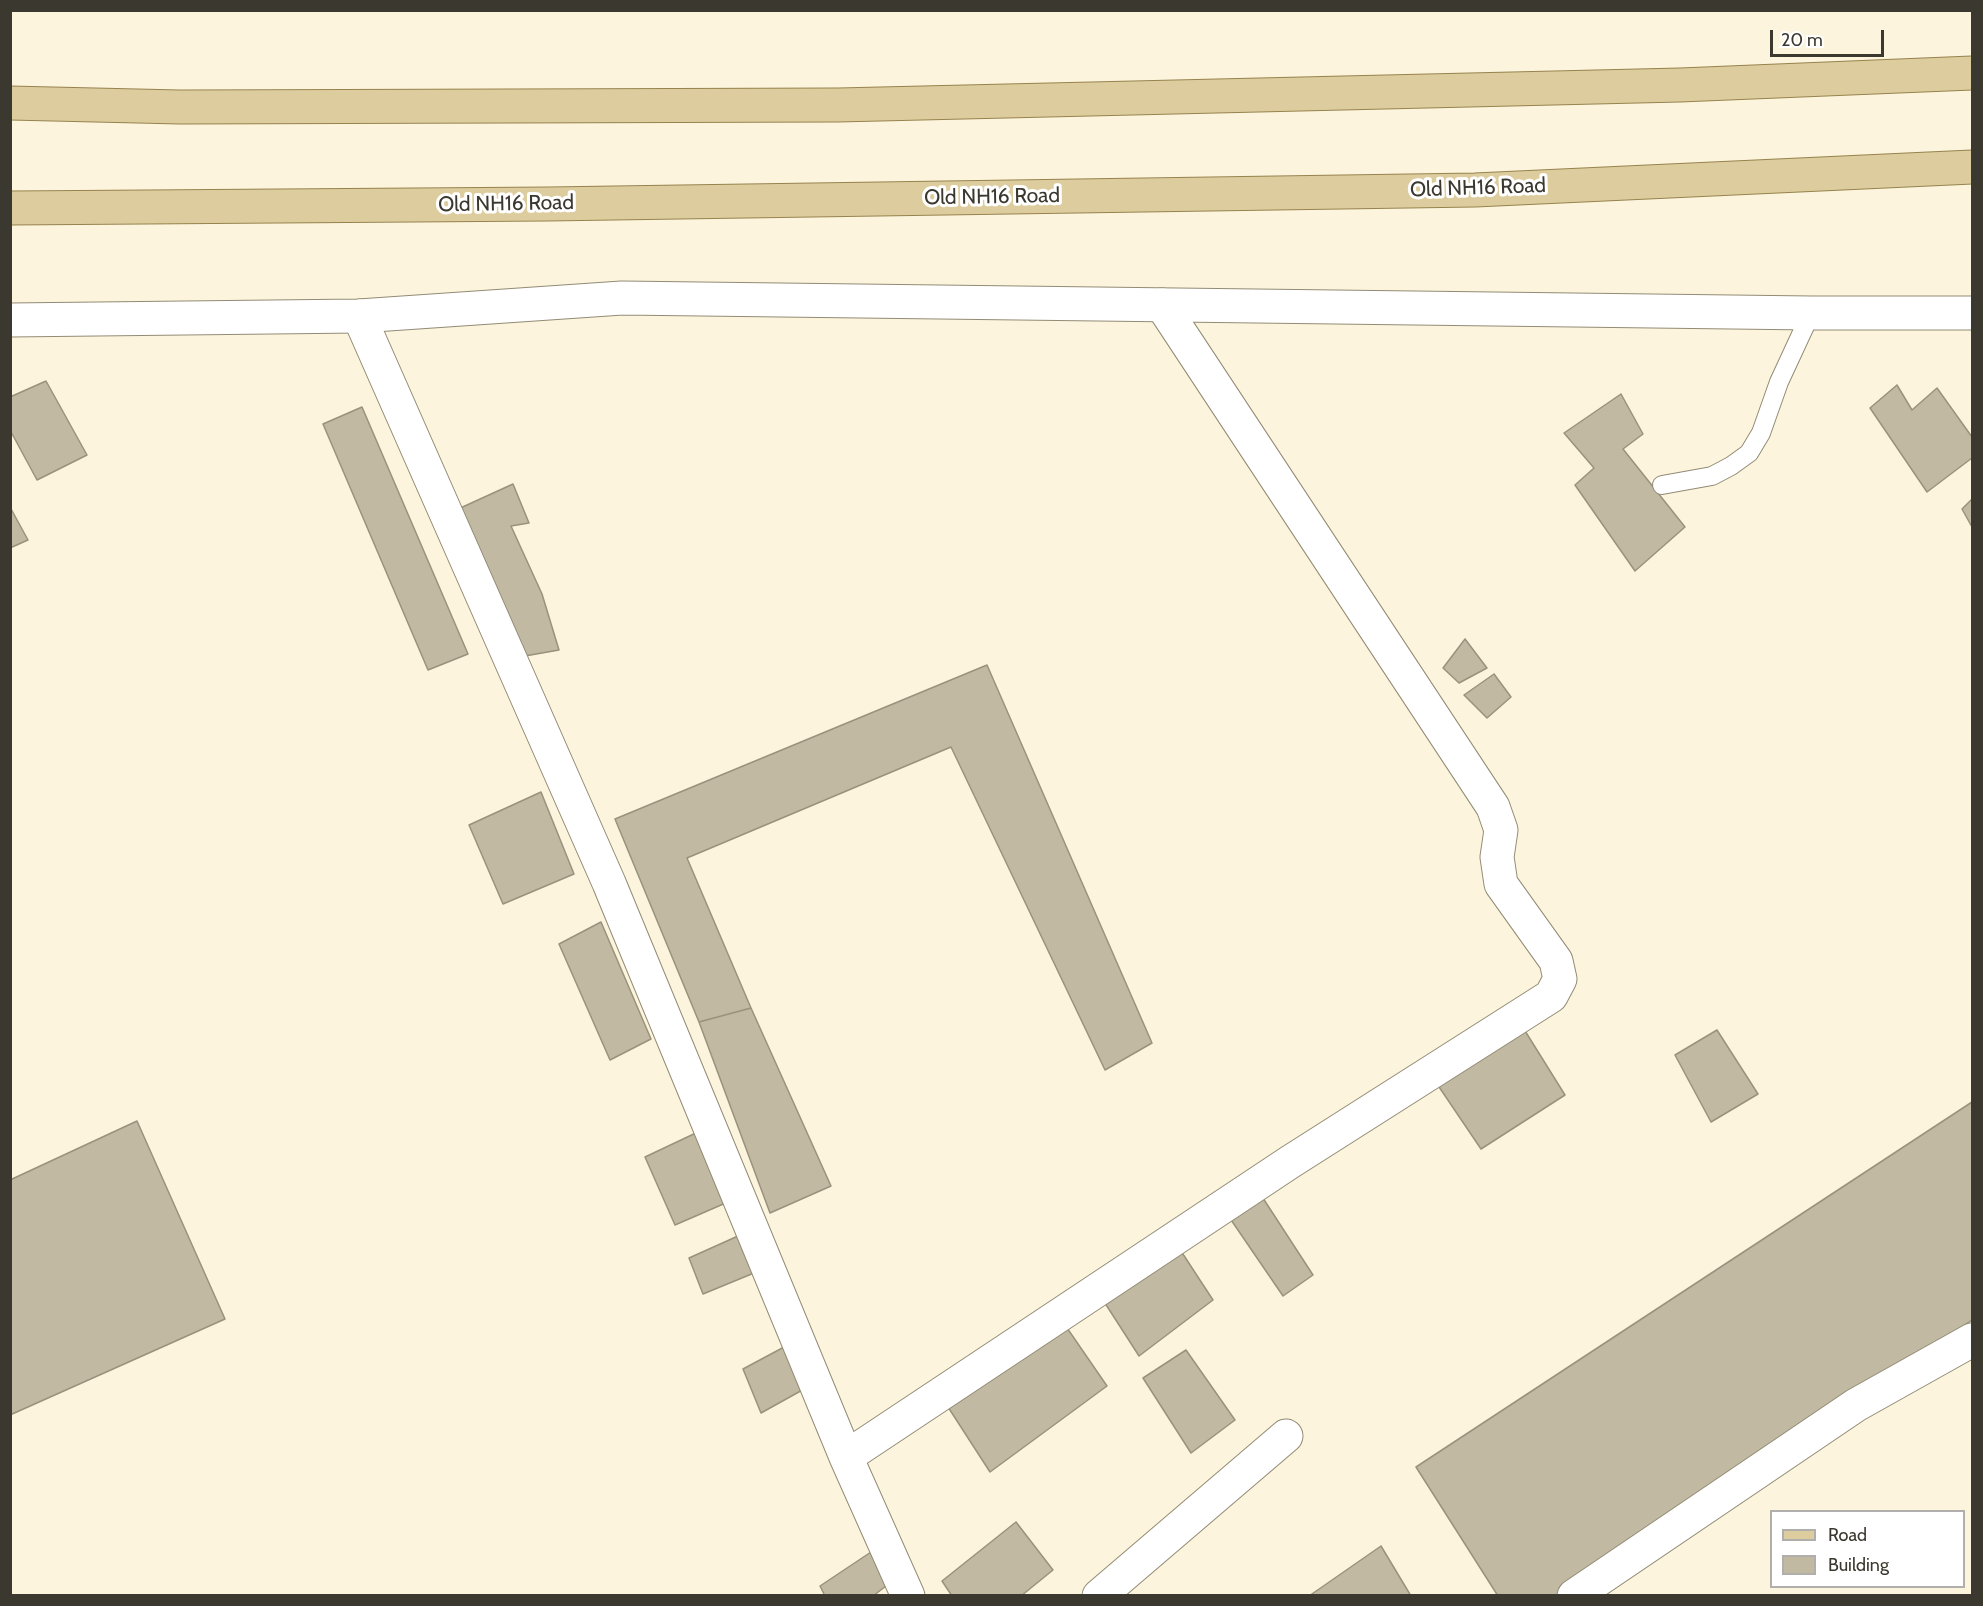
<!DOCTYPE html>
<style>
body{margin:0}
#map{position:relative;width:1983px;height:1606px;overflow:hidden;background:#fdf4dd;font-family:Cabin,sans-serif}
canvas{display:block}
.frame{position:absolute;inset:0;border:12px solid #3b382f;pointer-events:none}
.legend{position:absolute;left:1770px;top:1510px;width:195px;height:78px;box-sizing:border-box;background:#fff;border:2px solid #b1afac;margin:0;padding:8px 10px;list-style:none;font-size:18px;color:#3b382f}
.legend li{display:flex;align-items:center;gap:12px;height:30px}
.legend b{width:30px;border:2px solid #b1afac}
.scale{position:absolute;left:1770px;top:30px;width:114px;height:27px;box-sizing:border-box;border:3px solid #3b382f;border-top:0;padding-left:8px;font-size:18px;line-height:21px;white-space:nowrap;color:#3b382f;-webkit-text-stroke:4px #fff;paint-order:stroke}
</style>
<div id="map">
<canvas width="1983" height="1606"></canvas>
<div class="frame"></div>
<ul class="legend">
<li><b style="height:8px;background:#ddcd9e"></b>Road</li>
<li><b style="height:16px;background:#c1b9a2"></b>Building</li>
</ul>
<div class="scale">20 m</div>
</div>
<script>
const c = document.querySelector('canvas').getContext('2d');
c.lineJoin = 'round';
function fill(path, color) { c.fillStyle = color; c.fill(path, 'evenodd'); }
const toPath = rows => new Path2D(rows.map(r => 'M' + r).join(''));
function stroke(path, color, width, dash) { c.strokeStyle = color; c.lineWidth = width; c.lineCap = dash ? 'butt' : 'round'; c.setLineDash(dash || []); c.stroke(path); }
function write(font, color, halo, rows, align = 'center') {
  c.font = font + ' Cabin,sans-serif'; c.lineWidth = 6; c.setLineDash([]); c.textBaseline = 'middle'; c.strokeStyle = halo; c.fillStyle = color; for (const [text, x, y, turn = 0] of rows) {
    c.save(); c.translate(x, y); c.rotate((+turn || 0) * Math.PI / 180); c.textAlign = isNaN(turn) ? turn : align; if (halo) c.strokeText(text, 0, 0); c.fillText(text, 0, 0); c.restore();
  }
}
const building = toPath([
 [46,381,87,455,37,480,10,430,10,397,46,381],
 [1897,385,1912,410,1937,388,1972,437,1972,458,1927,492,1870,408,1897,385],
 [1621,394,1643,434,1623,449,1685,527,1635,571,1575,485,1594,468,1564,433,1621,394],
 [362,407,468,654,428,670,323,424,362,407],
 [513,484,529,523,511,526,542,594,559,650,525,656,456,510,513,484],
 [1972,499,1972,527,1962,509,1972,499],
 [10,507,28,540,10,548,10,507],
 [1465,639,1487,668,1459,683,1443,668,1465,639],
 [987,665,1152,1043,1105,1070,951,747,687,858,751,1008,699,1022,615,819,987,665],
 [1494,674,1511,697,1487,718,1464,695,1494,674],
 [541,792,574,874,503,904,469,825,541,792],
 [601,922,651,1039,610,1060,559,944,601,922],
 [751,1008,831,1186,770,1213,699,1022,751,1008],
 [1522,1026,1565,1095,1481,1149,1435,1081,1522,1026],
 [1717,1030,1758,1094,1711,1122,1675,1055,1717,1030],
 [1972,1102,1972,1320,1557,1596,1498,1596,1416,1467,1972,1102],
 [137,1121,225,1319,10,1415,10,1180,137,1121],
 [698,1132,728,1202,675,1225,645,1157,698,1132],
 [1259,1192,1313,1275,1283,1296,1227,1214,1259,1192],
 [738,1236,754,1273,703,1294,689,1258,738,1236],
 [1179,1248,1213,1300,1139,1356,1103,1300,1179,1248],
 [1065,1325,1107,1386,990,1472,948,1407,1065,1325],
 [786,1346,806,1388,761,1413,743,1369,786,1346],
 [1186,1350,1235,1420,1191,1453,1143,1378,1186,1350],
 [1016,1522,1053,1570,1021,1596,952,1596,942,1581,1016,1522],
 [1381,1546,1411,1596,1309,1596,1381,1546],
 [871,1552,890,1583,873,1596,825,1596,820,1586,871,1552]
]);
fill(building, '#c1b9a2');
stroke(building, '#99927c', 1.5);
const service = toPath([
 [1662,485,1712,476,1731,466,1749,453,1761,433,1779,382,1811,313]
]);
const minor = toPath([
 [359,316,609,883,846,1457,908,1596],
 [846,1457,1290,1162,1551,996,1560,979,1556,961,1501,884,1497,857,1501,830,1493,807,1162,305],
 [1099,1596,1286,1436],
 [1574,1596,1856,1405,1972,1340]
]);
const tertiary = toPath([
 [10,320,359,316,622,298,1811,313,1972,313]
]);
const primary = toPath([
 [10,103,180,107,838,105,1680,85,1972,73],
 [10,208,548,204,1475,190,1972,167]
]);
stroke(service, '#928b75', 20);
stroke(minor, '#928b75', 35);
stroke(tertiary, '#928b75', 35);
stroke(primary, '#96834e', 35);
stroke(service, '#fff', 18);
stroke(minor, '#fff', 33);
stroke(tertiary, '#fff', 33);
stroke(primary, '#ddcd9e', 33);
write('21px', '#3b382f', '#fff', [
 ["Old NH16 Road",1478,188,-2],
 ["Old NH16 Road",992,197,-1],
 ["Old NH16 Road",506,204,-1]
]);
</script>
